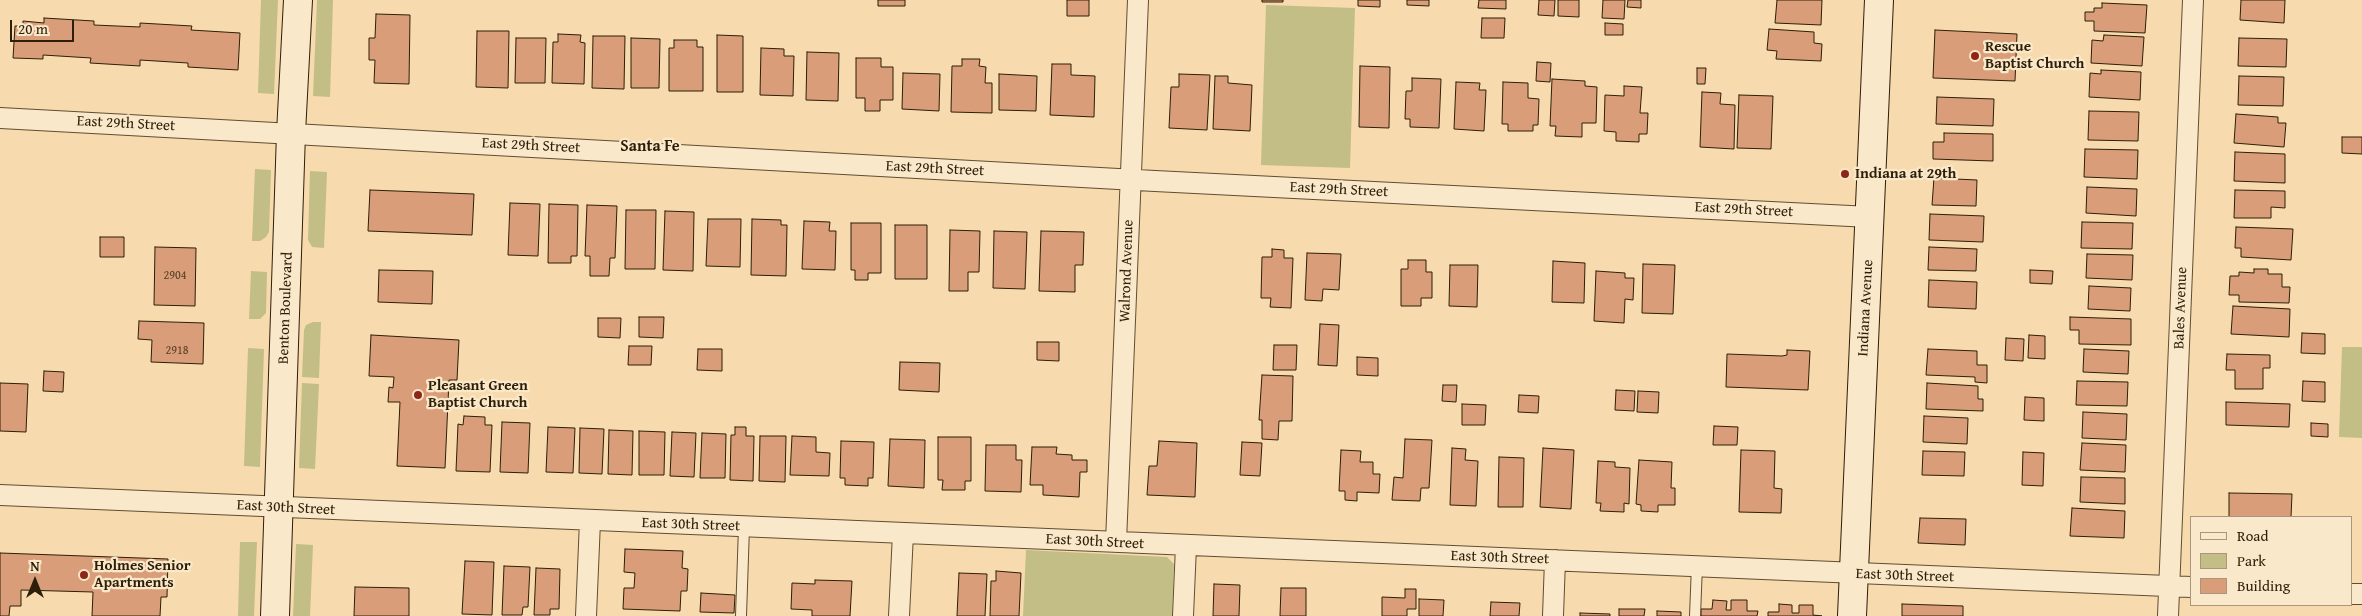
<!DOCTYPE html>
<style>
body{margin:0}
#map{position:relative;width:2362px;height:616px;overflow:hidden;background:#f7dbae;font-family:"Gentium Book Plus",serif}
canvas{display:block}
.legend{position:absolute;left:2190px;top:516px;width:162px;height:90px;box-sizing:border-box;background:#fae8ca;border:1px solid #a8977c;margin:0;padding:6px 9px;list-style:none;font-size:15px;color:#2d1e07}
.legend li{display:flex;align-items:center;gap:10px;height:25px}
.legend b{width:25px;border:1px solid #a8977c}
.north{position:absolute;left:10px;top:556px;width:50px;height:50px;-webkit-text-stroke:4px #fae8ca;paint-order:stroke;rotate:0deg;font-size:14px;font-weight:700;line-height:20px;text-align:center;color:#2d1e07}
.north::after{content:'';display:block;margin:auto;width:18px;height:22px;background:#2d1e07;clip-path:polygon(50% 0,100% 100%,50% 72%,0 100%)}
.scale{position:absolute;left:10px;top:20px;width:64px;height:22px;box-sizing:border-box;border:2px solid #2d1e07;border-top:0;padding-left:6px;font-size:15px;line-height:18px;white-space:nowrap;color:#2d1e07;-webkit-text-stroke:4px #fae8ca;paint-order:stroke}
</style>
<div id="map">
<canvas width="2362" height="616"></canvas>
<ul class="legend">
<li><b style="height:6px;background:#fae8ca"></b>Road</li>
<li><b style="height:14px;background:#c2be86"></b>Park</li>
<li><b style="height:14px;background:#d99e79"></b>Building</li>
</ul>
<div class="north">N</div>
<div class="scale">20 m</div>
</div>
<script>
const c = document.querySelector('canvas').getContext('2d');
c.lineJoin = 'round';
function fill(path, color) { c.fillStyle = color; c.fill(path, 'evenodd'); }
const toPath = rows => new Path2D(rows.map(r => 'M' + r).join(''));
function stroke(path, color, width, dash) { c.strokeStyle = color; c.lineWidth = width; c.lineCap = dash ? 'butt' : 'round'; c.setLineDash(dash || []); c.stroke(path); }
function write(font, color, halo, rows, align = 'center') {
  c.font = font + ' "Gentium Book Plus",serif'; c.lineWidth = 4.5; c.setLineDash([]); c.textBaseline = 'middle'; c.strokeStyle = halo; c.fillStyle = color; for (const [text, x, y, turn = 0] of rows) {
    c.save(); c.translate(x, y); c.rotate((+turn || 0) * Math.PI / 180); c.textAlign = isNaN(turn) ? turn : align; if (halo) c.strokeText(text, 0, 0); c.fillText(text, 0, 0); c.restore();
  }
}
fill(toPath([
 [261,0,278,0,274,94,258,93],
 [317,0,333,0,330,97,313,96],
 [1266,5,1355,8,1350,168,1261,165],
 [255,169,271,170,269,232,266,237,260,241,252,241],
 [310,171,327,172,324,248,312,247,308,240],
 [251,271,267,272,266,313,260,319,249,319],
 [313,322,321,322,319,378,302,377,304,330,306,325],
 [2342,347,2362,347,2362,438,2339,437],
 [248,348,264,349,260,467,244,466],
 [302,383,319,384,315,469,299,468],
 [240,542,257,542,254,616,238,616],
 [296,544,313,545,310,616,293,616],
 [1026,550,1167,557,1174,564,1172,616,1023,616]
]), '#c2be86');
const building = toPath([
 [878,0,905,0,905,6,878,6,878,0],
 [1067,0,1089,0,1089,16,1067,16,1067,0],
 [1262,0,1283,0,1283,2,1262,2,1262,0],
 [1358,0,1380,0,1380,7,1358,6,1358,0],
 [1407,0,1429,0,1429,6,1407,5,1407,0],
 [1479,0,1506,0,1506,9,1478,8,1479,0],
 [1539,0,1555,0,1554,16,1538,15,1539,0],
 [1558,0,1579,0,1579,17,1558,16,1558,0],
 [1603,0,1625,0,1624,19,1602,18,1603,0],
 [1628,0,1641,0,1641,8,1627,7,1628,0],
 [1777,0,1822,0,1821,25,1775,23,1777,0],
 [2241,0,2285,0,2284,23,2240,20,2241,0],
 [2102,3,2147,5,2145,33,2094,31,2094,21,2085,21,2085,12,2094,12,2094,8,2102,8,2102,3],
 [376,14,410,15,409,84,374,83,375,60,369,60,369,38,375,38,376,14],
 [44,18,94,21,94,25,140,27,140,23,192,26,191,30,240,33,238,70,188,67,188,63,140,60,140,66,90,63,91,58,43,55,43,59,13,58,15,26,23,26,23,21,44,23,44,18],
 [1482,18,1505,18,1504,38,1481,38,1482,18],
 [1605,23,1623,24,1623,35,1605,35,1605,23],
 [1769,29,1814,32,1814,43,1822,44,1821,61,1776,59,1777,51,1767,50,1769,29],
 [1935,30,2017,34,2015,81,1933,78,1935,30],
 [477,31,509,31,508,88,476,87,477,31],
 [558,34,581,35,580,42,585,43,584,84,552,83,553,42,558,42,558,34],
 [717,35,743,36,743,92,717,92,717,35],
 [2104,35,2144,37,2142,66,2091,63,2092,40,2103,41,2104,35],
 [593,36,625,36,624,89,592,88,593,36],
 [516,38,546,38,545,83,515,83,516,38],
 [631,38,660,39,659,88,631,88,631,38],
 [2239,38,2287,39,2286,67,2238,66,2239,38],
 [674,40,697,40,697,47,703,47,703,91,669,91,669,48,674,48,674,40],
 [761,48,784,49,784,56,794,56,793,96,760,95,761,48],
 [807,52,839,53,838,101,806,100,807,52],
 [856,58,881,58,881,67,893,67,893,100,880,100,880,111,865,111,865,98,856,98,856,58],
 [962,59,980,59,979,66,986,67,985,83,992,83,992,113,951,112,952,66,962,66,962,59],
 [1537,62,1551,63,1550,82,1536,81,1537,62],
 [1052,64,1071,64,1071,75,1095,76,1094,117,1050,115,1052,64],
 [1360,66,1390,67,1389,128,1359,127,1360,66],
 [1697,68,1706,68,1705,84,1697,84,1697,68],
 [2101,70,2141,72,2140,100,2089,97,2090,73,2101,74,2101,70],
 [903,73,940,74,939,111,902,109,903,73],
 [999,74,1037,76,1036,111,999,110,999,74],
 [1179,74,1210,75,1207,130,1169,128,1171,87,1179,87,1179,74],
 [1215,76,1228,76,1228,83,1252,85,1250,131,1213,129,1215,76],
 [2239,76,2284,77,2283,106,2238,105,2239,76],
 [1412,78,1441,79,1439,128,1410,127,1410,119,1405,119,1406,91,1412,91,1412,78],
 [1552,79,1585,81,1585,86,1597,87,1596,123,1582,123,1582,137,1555,136,1556,126,1550,126,1552,79],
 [1456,82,1480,83,1479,90,1486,90,1484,131,1454,129,1456,82],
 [1503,82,1528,83,1528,98,1539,99,1538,125,1533,125,1533,131,1508,131,1508,124,1502,124,1503,82],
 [1624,86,1642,87,1640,113,1648,113,1647,134,1639,134,1639,142,1616,141,1616,132,1604,131,1605,95,1624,96,1624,86],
 [1702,92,1721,93,1720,104,1735,105,1734,149,1700,147,1702,92],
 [1739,95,1773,96,1771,149,1737,148,1739,95],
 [1937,97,1994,99,1993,126,1936,124,1937,97],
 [2089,111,2139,112,2138,141,2088,140,2089,111],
 [2236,114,2278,117,2278,123,2286,123,2284,147,2234,143,2236,114],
 [1944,133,1993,134,1993,161,1933,159,1933,142,1944,142,1944,133],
 [2342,137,2362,137,2362,154,2342,153,2342,137],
 [2085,149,2138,150,2137,179,2084,177,2085,149],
 [2235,152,2285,154,2285,183,2234,181,2235,152],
 [1934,178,1977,180,1976,206,1932,205,1934,178],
 [2087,187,2137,189,2136,216,2086,213,2087,187],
 [370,190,474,194,472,235,368,231,370,190],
 [2235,190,2285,191,2285,208,2271,207,2271,218,2234,218,2235,190],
 [510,203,540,204,538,256,508,255,510,203],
 [549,204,578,205,577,256,571,256,571,263,548,263,549,204],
 [587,205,617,206,615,258,610,258,609,276,590,276,590,256,585,256,587,205],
 [626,210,656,210,655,269,625,269,626,210],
 [665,211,694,212,693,271,663,270,665,211],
 [1930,214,1984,216,1983,242,1929,240,1930,214],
 [708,219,741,219,740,267,706,266,708,219],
 [752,219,781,220,781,225,787,225,786,276,751,275,752,219],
 [804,221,830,222,829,231,836,231,835,270,802,269,804,221],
 [2082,222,2133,223,2132,249,2081,248,2082,222],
 [851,223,881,223,881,273,868,273,868,280,855,280,855,270,851,270,851,223],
 [895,225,927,225,927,279,895,279,895,225],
 [2236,227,2293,229,2291,260,2241,257,2241,248,2235,248,2236,227],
 [950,230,980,231,979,272,968,272,968,291,949,291,950,230],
 [994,231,1027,232,1025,289,993,288,994,231],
 [1041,231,1084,232,1083,265,1075,265,1075,292,1039,291,1041,231],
 [100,237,124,237,124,257,100,257,100,237],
 [155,247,196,248,195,306,154,305,155,247],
 [1929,247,1977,249,1976,271,1928,270,1929,247],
 [1272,249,1284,250,1284,258,1293,258,1291,308,1270,307,1271,298,1261,298,1262,257,1272,257,1272,249],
 [1307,253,1341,254,1339,290,1323,289,1322,301,1305,300,1307,253],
 [2087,254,2133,255,2132,280,2086,278,2087,254],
 [1408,260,1426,260,1426,272,1432,272,1432,298,1421,298,1421,306,1401,306,1401,269,1408,269,1408,260],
 [1553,261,1585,263,1584,303,1552,302,1553,261],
 [1643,264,1675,265,1673,314,1642,313,1643,264],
 [1450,265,1478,265,1477,307,1449,306,1450,265],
 [2254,269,2268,269,2268,274,2282,274,2282,287,2290,287,2289,303,2239,302,2239,295,2229,295,2230,276,2239,276,2239,272,2254,273,2254,269],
 [379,270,433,271,432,304,378,302,379,270],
 [2030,270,2053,271,2052,284,2030,283,2030,270],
 [1596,271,1625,273,1625,278,1634,278,1633,300,1625,299,1624,323,1594,321,1596,271],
 [1929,280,1977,282,1976,309,1928,307,1929,280],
 [2089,286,2131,288,2130,311,2088,309,2089,286],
 [2233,306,2290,309,2289,337,2231,334,2233,306],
 [639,317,664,317,663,338,639,337,639,317],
 [2070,317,2131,319,2131,345,2079,344,2079,330,2070,330,2070,317],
 [598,318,621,318,620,338,598,337,598,318],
 [139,321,204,323,203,364,151,362,152,340,138,339,139,321],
 [1320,324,1339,325,1337,366,1318,365,1320,324],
 [2302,333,2325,334,2325,354,2301,353,2302,333],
 [371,335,459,340,457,380,449,380,445,468,397,466,400,402,388,402,389,387,393,388,394,377,369,376,371,335],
 [2029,335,2045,336,2045,359,2028,358,2029,335],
 [2006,338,2024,339,2023,361,2005,360,2006,338],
 [1037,342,1059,342,1059,361,1037,360,1037,342],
 [1274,345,1297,345,1296,370,1273,370,1274,345],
 [629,346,652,346,651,365,628,365,629,346],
 [698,349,722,349,722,371,697,370,698,349],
 [1928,349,1977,351,1977,365,1987,365,1987,383,1975,382,1975,377,1926,375,1928,349],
 [2084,349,2129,351,2128,374,2083,372,2084,349],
 [1787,350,1810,351,1808,390,1726,387,1727,354,1782,356,1787,355,1787,350],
 [2227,354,2270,355,2270,368,2263,368,2263,389,2235,389,2235,370,2226,370,2227,354],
 [1357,357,1378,358,1378,376,1357,375,1357,357],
 [900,362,940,363,939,392,899,390,900,362],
 [44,371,64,372,63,392,43,391,44,371],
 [1262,375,1293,376,1292,421,1279,421,1278,440,1262,439,1262,420,1259,420,1262,375],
 [2077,381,2128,382,2127,406,2076,405,2077,381],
 [2303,381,2325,382,2325,402,2302,401,2303,381],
 [0,383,28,384,26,432,0,431,0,383],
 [1927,383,1978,386,1978,399,1983,399,1983,411,1926,409,1927,383],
 [1443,385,1457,385,1456,402,1442,401,1443,385],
 [1616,390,1635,391,1634,411,1615,410,1616,390],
 [1638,391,1659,392,1658,413,1637,412,1638,391],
 [1519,395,1539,396,1538,413,1518,412,1519,395],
 [2025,397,2044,398,2044,421,2024,420,2025,397],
 [2226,402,2290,404,2289,427,2226,425,2226,402],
 [1462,404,1486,405,1485,425,1462,425,1462,404],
 [2083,412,2127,414,2126,440,2082,438,2083,412],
 [464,416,485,417,485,425,492,425,490,472,456,471,458,424,463,425,464,416],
 [1924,416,1968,418,1967,444,1923,442,1924,416],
 [502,422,530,423,528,473,500,472,502,422],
 [2311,423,2328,424,2328,437,2311,436,2311,423],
 [1714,426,1738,427,1737,445,1713,445,1714,426],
 [548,427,575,428,573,473,546,472,548,427],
 [735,427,746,427,746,436,754,436,753,481,730,480,731,435,735,435,735,427],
 [580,428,604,429,602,474,579,473,580,428],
 [609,430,633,431,632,475,608,474,609,430],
 [639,431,665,432,664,475,639,475,639,431],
 [672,432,696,433,694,477,670,476,672,432],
 [702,433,726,434,725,478,700,478,702,433],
 [760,436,786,436,785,482,759,481,760,436],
 [792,436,816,437,816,452,830,453,829,476,790,475,792,436],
 [938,437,971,437,971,481,965,481,965,490,942,490,943,480,938,480,938,437],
 [890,439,925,440,924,488,888,486,890,439],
 [1405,439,1432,440,1429,488,1421,488,1420,501,1392,500,1394,477,1403,478,1405,439],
 [841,441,874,442,873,478,868,478,868,486,845,485,845,478,840,478,841,441],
 [1159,441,1197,443,1195,497,1147,495,1149,466,1157,466,1159,441],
 [1242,442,1262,443,1260,476,1240,475,1242,442],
 [2082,443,2126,445,2125,472,2080,470,2082,443],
 [986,445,1016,445,1016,460,1022,460,1021,492,985,491,986,445],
 [1032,447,1057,447,1056,454,1072,455,1072,460,1087,460,1087,472,1080,472,1079,497,1043,495,1043,485,1030,485,1032,447],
 [1452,448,1466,449,1465,460,1478,461,1476,506,1450,505,1452,448],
 [1543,448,1574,450,1571,509,1540,507,1543,448],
 [1341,450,1361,451,1360,462,1373,462,1373,474,1380,474,1379,493,1357,492,1357,501,1345,500,1345,491,1339,491,1341,450],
 [1741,450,1775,451,1774,488,1782,489,1781,513,1739,512,1741,450],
 [1923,451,1965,452,1964,476,1922,475,1923,451],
 [2023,452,2044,453,2043,486,2022,485,2023,452],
 [1499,457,1524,458,1523,507,1498,507,1499,457],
 [1639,460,1672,462,1671,488,1675,488,1675,505,1658,505,1658,512,1641,511,1641,505,1636,504,1639,460],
 [1598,461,1615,462,1615,467,1630,468,1629,504,1624,503,1624,512,1600,511,1601,503,1596,503,1598,461],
 [2081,477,2125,478,2125,504,2080,502,2081,477],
 [2229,493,2292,494,2291,517,2229,517,2229,493],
 [2072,508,2125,511,2124,538,2070,536,2072,508],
 [1920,518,1966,519,1965,545,1918,543,1920,518],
 [625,549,683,551,682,568,688,569,687,591,681,591,680,611,623,609,624,588,634,588,635,573,624,572,625,549],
 [0,553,168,559,167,597,161,597,160,616,92,616,93,592,21,590,21,606,10,606,9,616,0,616,0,553],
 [465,561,494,562,492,615,462,614,465,561],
 [504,566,530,567,528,607,523,607,522,615,502,615,504,566],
 [536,568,560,569,559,609,550,609,550,615,534,615,536,568],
 [996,571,1021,573,1019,616,990,616,991,581,996,581,996,571],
 [959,573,987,574,985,616,957,616,959,573],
 [815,580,852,581,850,616,812,616,812,610,791,609,792,583,815,584,815,580],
 [1214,584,1240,585,1239,616,1213,616,1214,584],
 [355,587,409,588,409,616,354,616,355,587],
 [1281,588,1306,588,1306,616,1280,616,1281,588],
 [1405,589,1416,589,1416,609,1407,609,1407,616,1382,616,1382,597,1405,598,1405,589],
 [701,593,735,595,734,613,700,612,701,593],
 [1419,599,1444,600,1443,616,1419,616,1419,599],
 [1713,600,1727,601,1726,610,1731,610,1731,600,1747,600,1747,611,1758,611,1757,616,1701,616,1701,609,1712,609,1713,600],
 [1491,602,1520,603,1519,616,1490,616,1491,602],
 [1779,604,1792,605,1792,613,1799,613,1799,605,1813,605,1813,615,1822,616,1768,616,1768,612,1779,612,1779,604],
 [1902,604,1963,606,1963,616,1902,616,1902,604],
 [1619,609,1645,609,1644,616,1619,616,1619,609],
 [1657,611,1681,612,1681,616,1657,616,1657,611],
 [1580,613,1610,614,1610,616,1580,616,1580,613]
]);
fill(building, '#d99e79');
stroke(building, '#2d1e07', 1);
const lane = toPath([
 [741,616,744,527],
 [1695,616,1697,565]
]);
const street = toPath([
 [0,118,1155,181,1870,217],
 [0,495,2191,587],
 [1116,542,1138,0],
 [2351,594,2362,594],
 [586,616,590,521],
 [899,616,903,533],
 [1183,616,1186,546],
 [1553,616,1555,560],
 [2168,616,2193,0]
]);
const secondary = toPath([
 [275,616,291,133,298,0],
 [1852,616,1879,0]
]);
stroke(lane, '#604d31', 12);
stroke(street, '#604d31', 22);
stroke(secondary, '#2d1e07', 30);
stroke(lane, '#fae8ca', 10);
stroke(street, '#fae8ca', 20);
stroke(secondary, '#fae8ca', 28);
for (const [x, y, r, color] of [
 [1975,56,5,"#8f2418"],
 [1845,174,5,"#8f2418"],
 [418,395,5,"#8f2418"],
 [84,575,5,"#8f2418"]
]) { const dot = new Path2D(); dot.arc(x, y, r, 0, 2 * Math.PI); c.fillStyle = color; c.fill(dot); stroke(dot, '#fae8ca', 2); }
write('12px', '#583e24', null, [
 ["2904",175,276],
 ["2918",177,351]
]);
write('bold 15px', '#2d1e07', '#fae8ca', [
 ["Rescue",1985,47],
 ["Baptist Church",1985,64],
 ["Indiana at 29th",1855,174],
 ["Pleasant Green",428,386],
 ["Baptist Church",428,403],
 ["Holmes Senior",94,566],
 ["Apartments",94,583]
], 'left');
write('15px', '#2d1e07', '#fae8ca', [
 ["East 29th Street",126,124,3],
 ["East 29th Street",531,146,3],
 ["East 29th Street",935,169,3],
 ["East 29th Street",1339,190,3],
 ["East 29th Street",1744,210,3],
 ["Walrond Avenue",1127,271,-88],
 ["Benton Boulevard",286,308,-88],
 ["Indiana Avenue",1866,308,-87],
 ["Bales Avenue",2181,308,-88],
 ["East 30th Street",286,508,3],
 ["East 30th Street",691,525,2],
 ["East 30th Street",1095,542,3],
 ["East 30th Street",1500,558,2],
 ["East 30th Street",1905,576,2]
]);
write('bold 16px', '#2d1e07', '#fae8ca', [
 ["Santa Fe",650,147]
]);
</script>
